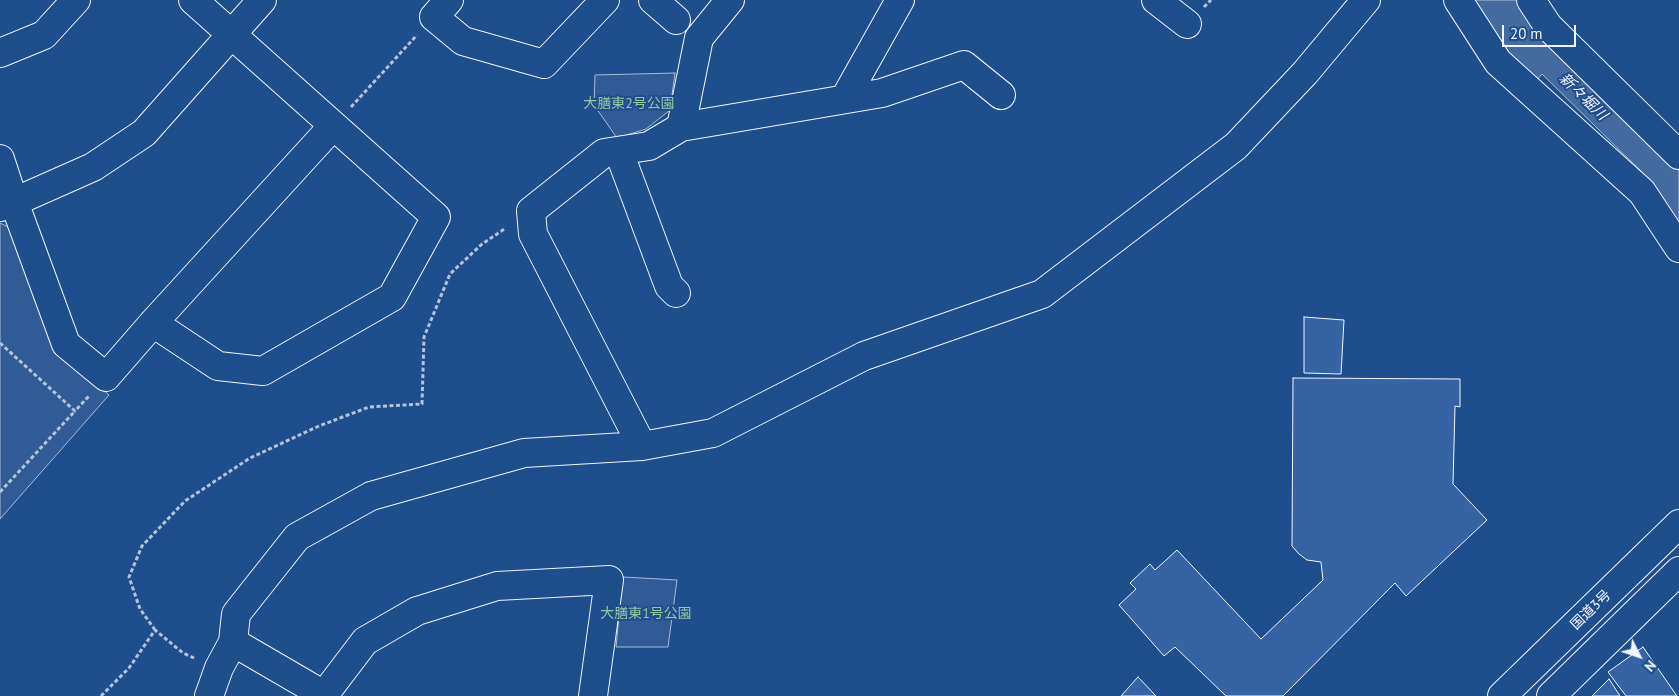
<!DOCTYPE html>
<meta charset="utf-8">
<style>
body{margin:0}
#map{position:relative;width:1679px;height:696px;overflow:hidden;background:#1f4e8c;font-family:"PT Sans",sans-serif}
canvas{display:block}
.north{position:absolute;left:1614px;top:631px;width:50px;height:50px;-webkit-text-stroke:4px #1f4e8c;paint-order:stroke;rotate:131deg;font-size:14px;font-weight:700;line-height:20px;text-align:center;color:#f2f6ff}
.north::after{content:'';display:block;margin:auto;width:18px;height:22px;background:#f2f6ff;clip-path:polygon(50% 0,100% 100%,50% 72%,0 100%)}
.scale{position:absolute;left:1502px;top:25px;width:74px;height:22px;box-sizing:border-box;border:2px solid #f2f6ff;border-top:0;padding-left:6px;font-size:15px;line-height:18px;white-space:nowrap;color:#f2f6ff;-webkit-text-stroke:4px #1f4e8c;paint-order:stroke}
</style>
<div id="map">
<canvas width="1679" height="696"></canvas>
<div class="north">N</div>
<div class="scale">20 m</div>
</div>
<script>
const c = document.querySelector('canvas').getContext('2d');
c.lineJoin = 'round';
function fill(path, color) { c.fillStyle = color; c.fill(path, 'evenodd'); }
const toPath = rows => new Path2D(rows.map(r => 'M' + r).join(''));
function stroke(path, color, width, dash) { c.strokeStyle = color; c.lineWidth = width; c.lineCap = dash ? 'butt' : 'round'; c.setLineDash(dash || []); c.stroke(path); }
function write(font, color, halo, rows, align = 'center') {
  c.font = font + ' "PT Sans","Noto Sans JP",sans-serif'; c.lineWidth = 4; c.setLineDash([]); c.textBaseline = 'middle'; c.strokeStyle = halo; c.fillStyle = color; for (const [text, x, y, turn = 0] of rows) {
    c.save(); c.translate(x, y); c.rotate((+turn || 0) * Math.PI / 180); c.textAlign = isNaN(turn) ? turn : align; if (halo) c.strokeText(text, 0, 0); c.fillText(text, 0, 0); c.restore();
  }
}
const built = toPath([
 [675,73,670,110,646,129,617,138,594,105,595,75,675,73],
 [0,223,10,228,55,349,109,395,0,519,0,223],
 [623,577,677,580,668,647,616,647,623,577]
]);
fill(built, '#305b95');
stroke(built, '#a8bbd7', 1);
const water = toPath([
 [1468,0,1516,0,1543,36,1679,171,1679,224,1651,181,1542,74,1536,81,1497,41,1468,0]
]);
fill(water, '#446ba0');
stroke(water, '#a8bbd7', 1);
const building = toPath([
 [1304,317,1344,320,1341,374,1304,373,1304,317],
 [1293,378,1460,379,1460,407,1455,406,1453,484,1487,520,1406,596,1395,583,1283,696,1226,696,1175,647,1164,656,1119,605,1136,589,1130,583,1150,564,1155,570,1177,550,1261,639,1323,580,1321,562,1307,560,1299,554,1292,546,1293,378],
 [1643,647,1677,696,1626,696,1608,672,1643,647],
 [1138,677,1156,696,1121,696,1138,677],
 [1609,679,1620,696,1592,696,1609,679]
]);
fill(building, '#3563a3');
stroke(building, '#f2f6ff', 1);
const minor = toPath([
 [449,0,434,17,463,41,544,64,605,0],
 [653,0,676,20],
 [1156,0,1187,24],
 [1458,0,1498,62,1642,192,1679,248],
 [1531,0,1548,26,1679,155],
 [0,53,44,35,76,0],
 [845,98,900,0],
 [681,127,699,38,730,0],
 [619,152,669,286,676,293],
 [0,159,14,202,66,344,106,377,153,323,333,126],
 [0,207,14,202,93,167,144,133,262,0],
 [153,323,218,366,263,371,392,297,436,217,193,0],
 [642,446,533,234,531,211,604,153,649,146,681,127,882,93,964,65,1001,95],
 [233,642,324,695,365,641,417,611,497,586,609,580,593,696],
 [209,696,219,668,233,642,236,614,297,537,371,496,524,453,642,446,713,433,864,356,1042,294,1236,146,1305,73,1366,0]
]);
const highway = toPath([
 [1502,696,1679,524],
 [1551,696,1679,571]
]);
stroke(minor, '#f2f6ff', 30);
stroke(highway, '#f2f6ff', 30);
stroke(toPath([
 [1204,7,1211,0],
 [351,107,417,35],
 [0,343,75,411,89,396],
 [0,492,75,411],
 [155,630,140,609,129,577,142,546,185,501,250,458,319,426,369,407,422,404,424,337,450,274,482,244,506,228],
 [101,696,129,668,155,630,183,653,194,658]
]), '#b3c4dc', 3, [4, 2.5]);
stroke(minor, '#1f4e8c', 28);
stroke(highway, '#1f4e8c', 28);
write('14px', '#97c8a6', '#1f4e8c', [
 ["大膳東2号公園",629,104],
 ["大膳東1号公園",646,614]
]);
write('14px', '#f2f6ff', '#1f4e8c', [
 ["国道3号",1591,610,-44]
]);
write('italic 15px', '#f2f6ff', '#1f4e8c', [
 ["新々堀川",1583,97,44]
]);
</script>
